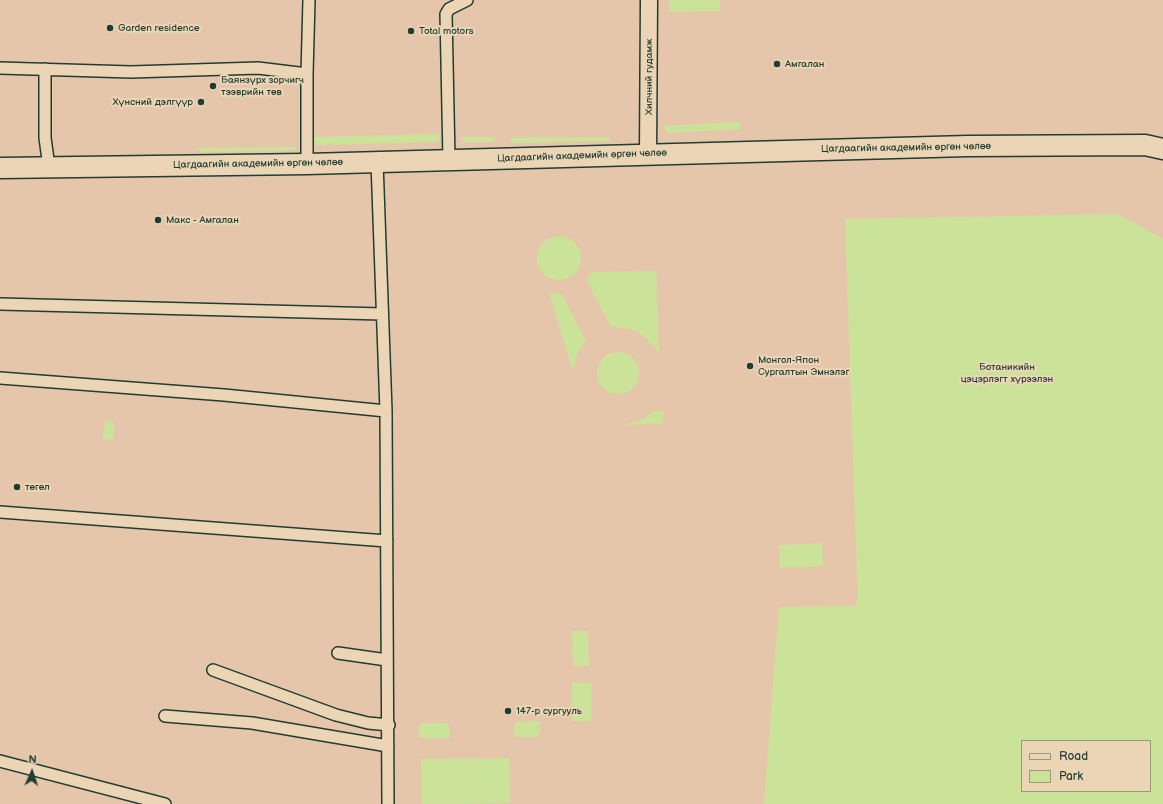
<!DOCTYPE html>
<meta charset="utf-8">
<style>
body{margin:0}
#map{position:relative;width:1163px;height:804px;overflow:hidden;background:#e6c6aa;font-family:"Balsamiq Sans",sans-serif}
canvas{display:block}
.legend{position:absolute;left:1021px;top:740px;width:130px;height:52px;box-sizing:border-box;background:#ebd5b4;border:1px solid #999881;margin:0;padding:5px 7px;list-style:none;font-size:12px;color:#1f3d34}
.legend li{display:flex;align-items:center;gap:8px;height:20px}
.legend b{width:20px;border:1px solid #999881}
.north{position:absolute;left:12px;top:752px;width:40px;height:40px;-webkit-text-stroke:3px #ebd5b4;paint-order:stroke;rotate:3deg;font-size:11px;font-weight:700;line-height:16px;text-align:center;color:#1f3d34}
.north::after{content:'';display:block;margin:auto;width:14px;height:18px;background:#1f3d34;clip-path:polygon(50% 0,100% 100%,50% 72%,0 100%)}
</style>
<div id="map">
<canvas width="1163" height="804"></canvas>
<ul class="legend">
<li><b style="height:5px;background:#ebd5b4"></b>Road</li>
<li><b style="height:11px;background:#cbe399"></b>Park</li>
</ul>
<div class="north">N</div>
</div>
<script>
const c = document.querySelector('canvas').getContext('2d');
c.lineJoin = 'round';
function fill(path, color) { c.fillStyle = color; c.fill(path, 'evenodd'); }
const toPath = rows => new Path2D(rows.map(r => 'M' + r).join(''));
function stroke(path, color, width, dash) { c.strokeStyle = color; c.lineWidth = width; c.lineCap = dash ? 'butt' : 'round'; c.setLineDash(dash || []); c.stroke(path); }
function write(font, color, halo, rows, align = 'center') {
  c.font = font + ' "Balsamiq Sans",sans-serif'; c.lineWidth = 4; c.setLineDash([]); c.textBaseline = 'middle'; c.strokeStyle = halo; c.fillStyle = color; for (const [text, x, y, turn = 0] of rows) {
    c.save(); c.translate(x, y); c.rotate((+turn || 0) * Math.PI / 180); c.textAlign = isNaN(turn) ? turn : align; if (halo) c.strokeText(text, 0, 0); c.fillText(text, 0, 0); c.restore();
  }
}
fill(toPath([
 [669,0,720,0,720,11,669,12],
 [740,122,741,129,667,133,663,126],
 [441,134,438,140,435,142,318,145,314,142,312,137],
 [459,137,496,137,493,142,463,142],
 [610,137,610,141,511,143,511,138],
 [296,147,296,150,200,152,197,148],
 [1118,214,1163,239,1163,804,764,804,779,607,855,606,858,601,845,219],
 [1022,741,1150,741,1150,791,1022,791],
 '537 258a22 22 0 1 1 44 0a22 22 0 1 1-44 0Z',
 [656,271,659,352,647,339,638,332,625,328,611,327,587,281,590,274,594,272],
 [549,293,562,294,586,341,577,355,573,372],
 '597 373a21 21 0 1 1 42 0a21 21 0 1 1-42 0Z',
 [654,411,663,411,663,423,621,425,642,420],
 [105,421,114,421,113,440,103,439],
 [822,543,823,566,780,568,779,545],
 [572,631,588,631,589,666,573,666],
 [572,683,591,683,591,721,572,721],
 [540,721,540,733,537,737,514,737,515,722],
 [419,723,447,723,449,727,450,738,421,738,419,735],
 [509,758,510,803,422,804,421,759]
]), '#cbe399');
const street = toPath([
 [0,68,131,72,258,68,307,74],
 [45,69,45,138,49,167],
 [449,159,446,14,449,9,467,0],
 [377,162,386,411,388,804],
 [307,164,307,74,309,0],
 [0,304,382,314],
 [0,378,224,395,386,411],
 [0,512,387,541],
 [338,653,387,660],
 [213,670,336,715,368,723,389,725],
 [165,716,252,723,388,746],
 [0,761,165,804]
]);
const secondary = toPath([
 [648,155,649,0]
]);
const highway = toPath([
 [0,168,307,164,968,146,1145,145,1163,149]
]);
stroke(street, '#1f3d34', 14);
stroke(secondary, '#1f3d34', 19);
stroke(highway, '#1f3d34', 23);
stroke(street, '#ebd5b4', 11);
stroke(secondary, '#ebd5b4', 16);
stroke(highway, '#ebd5b4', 20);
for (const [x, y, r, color] of [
 [110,28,4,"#1f3d34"],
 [411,31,4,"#1f3d34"],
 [777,64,4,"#1f3d34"],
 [213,86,4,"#1f3d34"],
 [201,102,4,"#1f3d34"],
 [158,220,4,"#1f3d34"],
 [750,366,4,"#1f3d34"],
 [17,487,4,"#1f3d34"],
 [508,711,4,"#1f3d34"]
]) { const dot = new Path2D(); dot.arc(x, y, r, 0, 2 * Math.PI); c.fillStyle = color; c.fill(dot); stroke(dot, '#ebd5b4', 1.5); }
write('10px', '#1f3d34', '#ebd5b4', [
 ["Garden residence",118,28],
 ["Total motors",419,31],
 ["Амгалан",785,64],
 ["Баянзүрх зорчигч",221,80],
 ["тээврийн төв",221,92],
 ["Хүнсний дэлгүүр",193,102,"right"],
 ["Макс - Амгалан",166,220],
 ["Монгол-Япон",758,360],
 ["Сургалтын Эмнэлэг",758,372],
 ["төгөл",25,487],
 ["147-р сургууль",516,711]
], 'left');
write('10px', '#1f3d34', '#ebd5b4', [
 ["Хилчний гудамж",649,77,-90],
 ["Цагдаагийн академийн өргөн чөлөө",906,148,-1],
 ["Цагдаагийн академийн өргөн чөлөө",582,156,-2],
 ["Цагдаагийн академийн өргөн чөлөө",258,164,-1]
]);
write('10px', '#284539', '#ebd5b4', [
 ["Ботаникийн",1007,367],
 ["цэцэрлэгт хүрээлэн",1007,379]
]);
</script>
